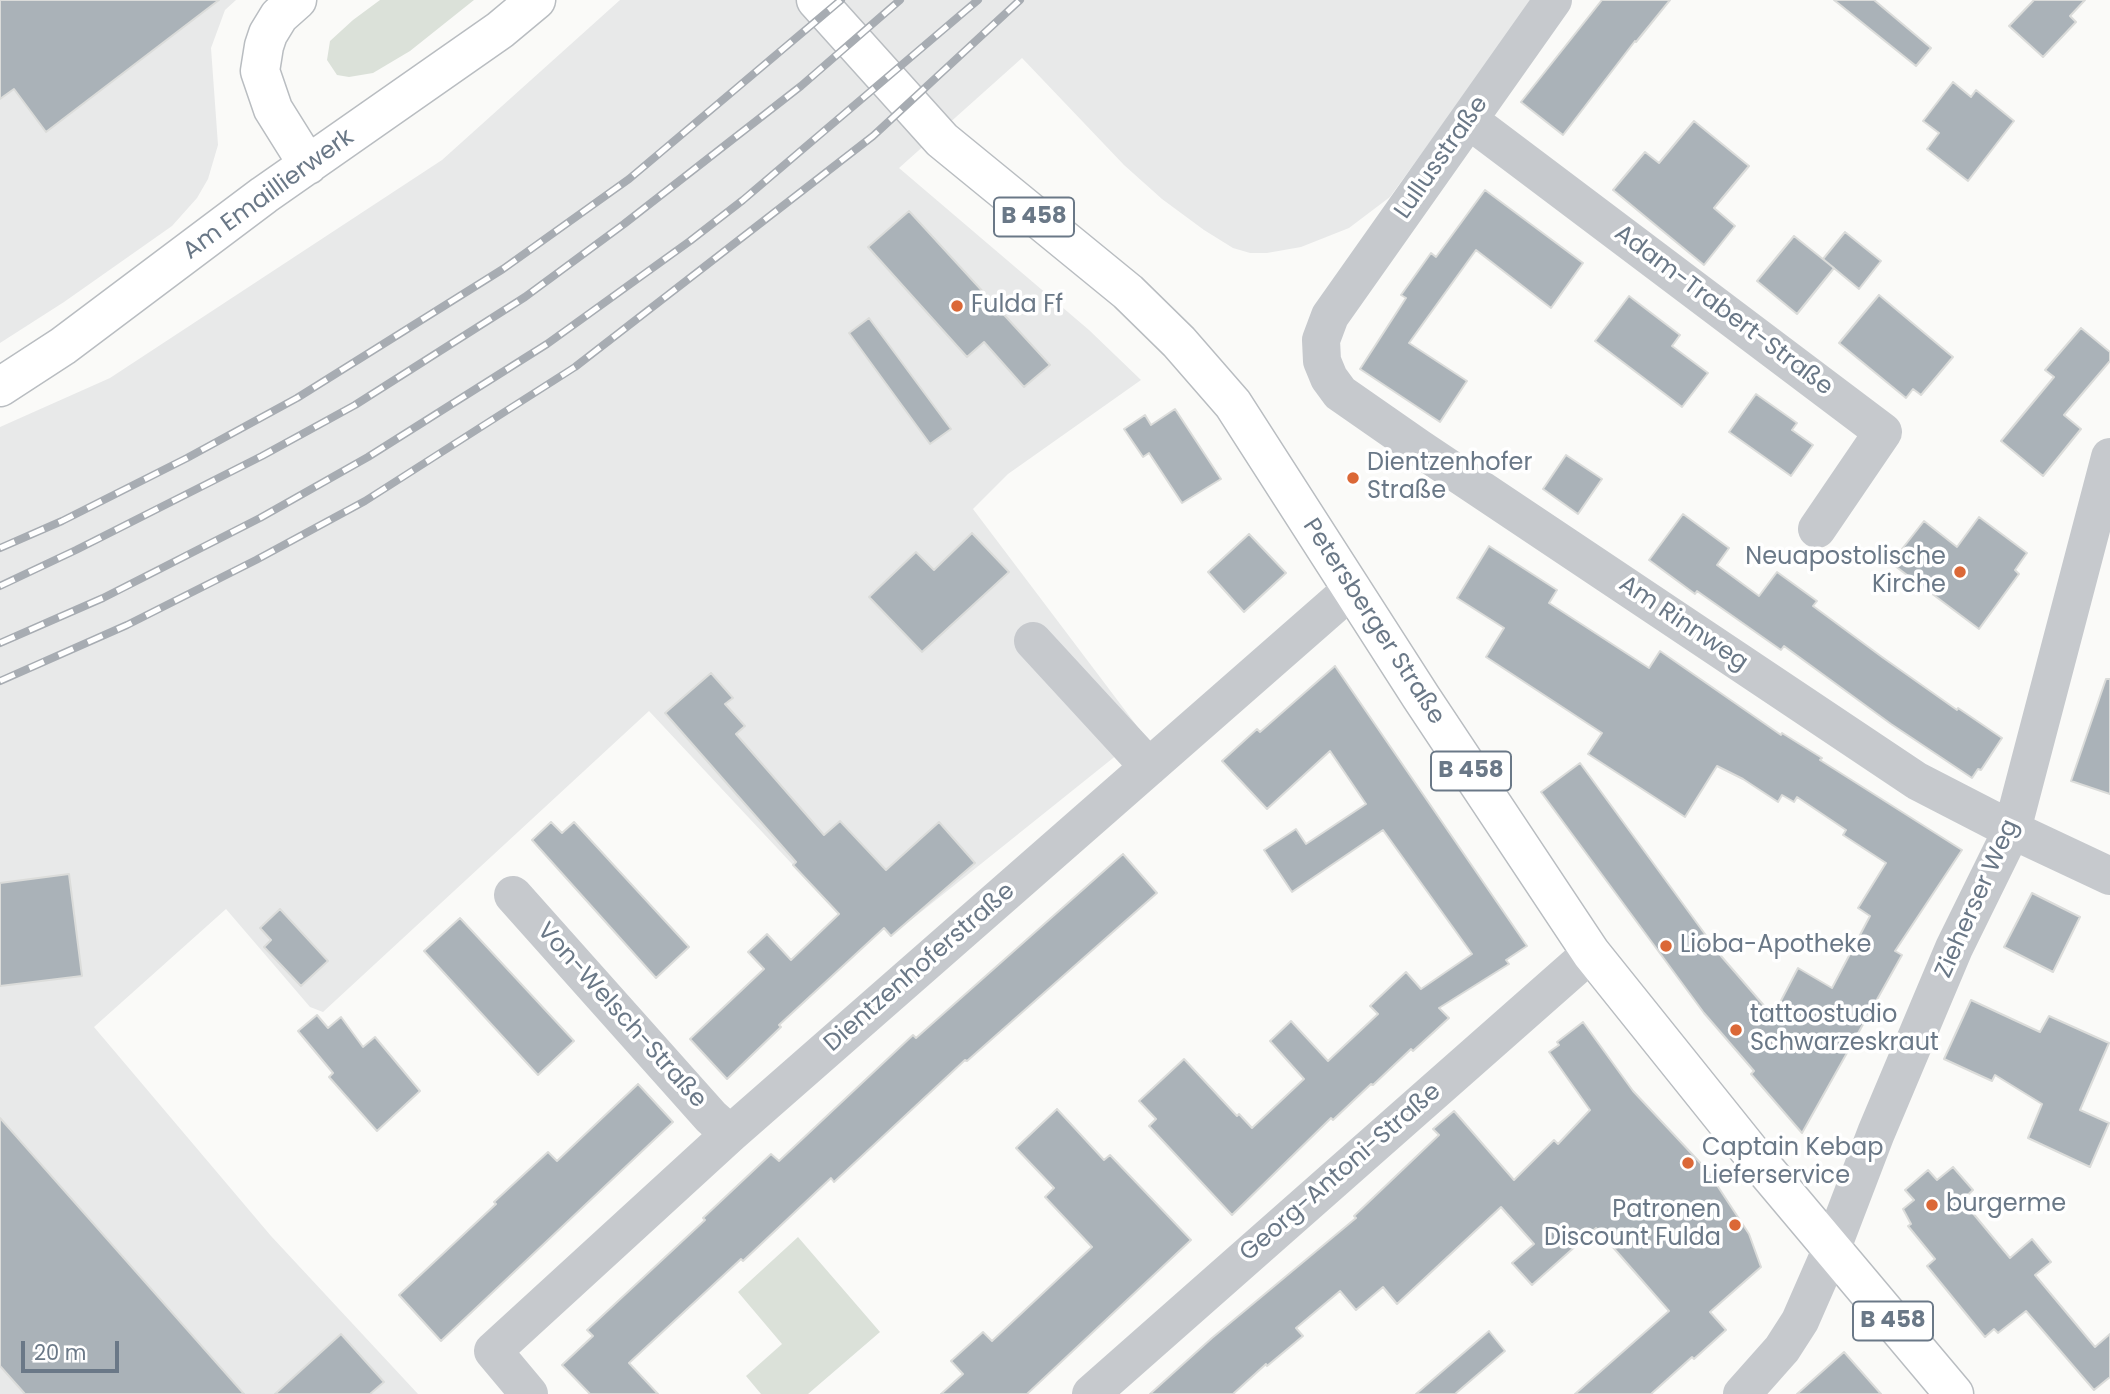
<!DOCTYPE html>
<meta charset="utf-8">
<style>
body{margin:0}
#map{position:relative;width:2110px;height:1394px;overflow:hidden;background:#fafaf8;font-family:Poppins,sans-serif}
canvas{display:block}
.scale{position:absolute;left:21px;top:1341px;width:98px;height:32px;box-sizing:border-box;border:4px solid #6a7887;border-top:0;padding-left:9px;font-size:21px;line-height:24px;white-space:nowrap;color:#6a7887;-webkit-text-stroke:5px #fff;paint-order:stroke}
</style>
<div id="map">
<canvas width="2110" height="1394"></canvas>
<div class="scale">20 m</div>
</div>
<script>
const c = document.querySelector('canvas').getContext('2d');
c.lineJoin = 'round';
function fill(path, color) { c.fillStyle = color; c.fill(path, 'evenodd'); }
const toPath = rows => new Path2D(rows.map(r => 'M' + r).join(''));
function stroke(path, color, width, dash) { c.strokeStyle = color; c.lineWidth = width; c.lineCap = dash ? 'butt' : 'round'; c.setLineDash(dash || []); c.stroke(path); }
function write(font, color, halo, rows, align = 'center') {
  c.font = font + ' Poppins,sans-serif'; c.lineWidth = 7; c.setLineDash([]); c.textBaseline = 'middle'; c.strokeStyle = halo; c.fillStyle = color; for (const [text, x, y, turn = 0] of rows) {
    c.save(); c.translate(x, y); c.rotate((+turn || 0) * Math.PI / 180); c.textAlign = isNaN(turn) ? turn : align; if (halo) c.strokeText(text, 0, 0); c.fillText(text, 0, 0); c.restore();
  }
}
fill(toPath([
 [0,0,236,0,225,10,211,48,218,145,208,179,197,198,172,226,64,302,0,343],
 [620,0,1533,0,1390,197,1349,228,1301,247,1267,253,1250,253,1233,248,1204,230,1162,199,1124,165,1022,58,899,168,1089,330,1141,380,1008,474,973,509,1143,734,891,936,856,896,835,910,649,711,323,1012,310,1007,226,909,94,1027,271,1236,418,1394,0,1394,0,427,110,378,442,160]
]), '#e8e9e9');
fill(toPath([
 [380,0,474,0,410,51,373,73,349,77,337,75,327,60,330,41,353,20],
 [798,1237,880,1332,808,1394,761,1394,746,1376,782,1344,738,1292]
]), '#dbe1d9');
const building = toPath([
 [0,0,219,0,46,132,14,89,0,99,0,0],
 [1602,0,1670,0,1636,42,1635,41,1563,135,1521,102,1602,0],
 [1834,0,1874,0,1931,48,1916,66,1834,0],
 [2034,0,2085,0,2070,16,2076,22,2043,57,2009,26,2034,0],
 [1953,82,1971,97,1976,90,2014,121,1968,181,1927,149,1939,133,1923,121,1953,82],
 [1694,121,1749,166,1714,208,1735,226,1704,265,1613,190,1645,152,1659,163,1694,121],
 [1485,190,1583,263,1551,308,1476,250,1409,343,1467,381,1440,422,1360,369,1406,298,1401,295,1431,253,1436,257,1485,190],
 [909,211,1050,365,1024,387,984,342,967,357,868,247,909,211],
 [1845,232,1881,261,1859,289,1823,259,1845,232],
 [1794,236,1834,268,1797,314,1757,281,1794,236],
 [1879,295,1953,357,1921,395,1913,389,1906,398,1839,343,1879,295],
 [1629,296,1680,335,1672,346,1708,373,1682,407,1595,341,1629,296],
 [869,318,951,429,930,444,849,333,869,318],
 [2081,328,2110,352,2110,361,2064,415,2081,429,2043,476,2001,441,2054,377,2045,370,2081,328],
 [1756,394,1797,423,1792,430,1813,445,1791,476,1729,432,1756,394],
 [1175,409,1221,479,1182,503,1149,453,1143,457,1124,429,1145,415,1151,425,1175,409],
 [1566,455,1602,479,1578,514,1543,489,1566,455],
 [1683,514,1729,548,1717,565,1759,596,1777,572,1817,601,1813,606,1882,657,1957,710,1958,708,2002,738,1981,770,1978,769,1972,778,1891,724,1784,646,1781,650,1697,591,1695,594,1649,560,1683,514],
 [1979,517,2027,553,2015,570,2019,574,1979,629,1891,563,1924,521,1957,547,1979,517],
 [972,533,1009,572,922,652,869,597,916,552,934,570,972,533],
 [1249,534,1286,573,1244,612,1208,572,1249,534],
 [1489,546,1557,590,1549,603,1649,668,1660,651,1781,735,1782,733,1822,758,1820,760,1962,850,1895,951,1902,955,1802,1133,1751,1074,1754,1071,1704,1013,1541,792,1580,763,1721,956,1773,1016,1798,968,1832,988,1870,916,1858,908,1886,863,1843,835,1846,830,1797,797,1794,802,1782,795,1778,802,1743,779,1717,766,1685,817,1588,754,1602,733,1486,657,1504,628,1457,598,1489,546],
 [1335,666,1527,946,1506,960,1509,964,1439,1008,1449,1018,1413,1051,1411,1049,1373,1085,1371,1084,1333,1120,1331,1118,1232,1215,1149,1126,1156,1119,1139,1101,1184,1059,1237,1116,1239,1114,1252,1128,1304,1079,1270,1041,1291,1021,1328,1061,1378,1014,1370,1006,1406,972,1421,989,1472,954,1383,830,1292,892,1264,850,1296,829,1306,844,1366,804,1330,751,1267,809,1222,761,1257,729,1260,732,1335,666],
 [711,673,733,698,725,704,745,726,736,734,824,835,840,821,886,870,939,822,975,863,891,936,884,928,779,1025,781,1027,727,1079,690,1039,764,969,748,952,767,934,791,960,839,914,793,865,796,862,665,713,711,673],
 [2106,679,2110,679,2110,794,2071,781,2106,679],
 [551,822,562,833,574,822,689,947,656,978,532,840,551,822],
 [1123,854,1157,893,967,1061,965,1060,834,1182,831,1178,743,1261,741,1259,629,1363,658,1394,590,1394,562,1365,593,1336,587,1330,705,1220,703,1218,771,1154,779,1161,913,1035,916,1038,1123,854],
 [69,874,82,976,0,986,0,883,69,874],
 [2032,893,2080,917,2053,972,2004,947,2032,893],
 [280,909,328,961,301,986,264,947,271,940,260,928,280,909],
 [460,918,574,1041,538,1075,424,951,460,918],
 [1971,1000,2040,1032,2049,1016,2109,1043,2080,1110,2109,1123,2090,1167,2028,1138,2042,1104,1995,1075,1992,1081,1944,1059,1971,1000],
 [317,1015,328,1028,341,1017,363,1047,375,1037,420,1091,377,1131,329,1077,333,1073,298,1031,317,1015],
 [1583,1022,1633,1091,1707,1170,1749,1234,1761,1267,1710,1312,1726,1330,1694,1359,1692,1357,1651,1394,1575,1394,1669,1311,1596,1228,1532,1285,1512,1263,1534,1244,1501,1207,1397,1304,1383,1287,1356,1310,1340,1291,1296,1328,1303,1336,1267,1366,1266,1364,1233,1394,1150,1394,1212,1338,1356,1218,1354,1216,1439,1135,1433,1129,1454,1111,1514,1180,1554,1140,1558,1144,1590,1110,1549,1052,1559,1045,1557,1042,1583,1022],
 [638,1084,673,1122,441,1341,399,1295,496,1204,494,1202,548,1152,557,1161,638,1084],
 [1057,1109,1104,1160,1110,1155,1191,1240,1027,1394,941,1394,963,1374,951,1361,983,1332,992,1341,1092,1247,1045,1197,1054,1188,1016,1148,1057,1109],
 [0,1118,244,1394,25,1394,0,1366,0,1118],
 [1953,1167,1973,1190,1962,1200,2010,1258,2032,1239,2051,1262,2035,1275,2095,1347,2110,1334,2110,1377,2094,1390,2026,1311,1998,1333,1994,1329,1985,1337,1927,1266,1935,1259,1908,1226,1911,1224,1903,1209,1914,1200,1905,1190,1928,1170,1937,1180,1953,1167],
 [1489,1331,1505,1351,1455,1394,1416,1394,1489,1331],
 [341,1334,384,1382,370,1394,275,1394,341,1334],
 [1844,1352,1881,1394,1797,1394,1844,1352]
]);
fill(building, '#aab2b8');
stroke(building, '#dbdcda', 2);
const major = toPath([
 [297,0,279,16,268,34,264,46,260,71,273,109,308,165],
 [816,0,942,140,1128,292,1179,342,1233,404,1421,697,1591,953,1753,1155,1954,1394],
 [0,387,63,346,264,195,500,30,536,0]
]);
stroke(major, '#b9bdc1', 41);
stroke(toPath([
 [1553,0,1330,316,1321,340,1322,361,1329,378,1340,393,1419,448,1917,781,2012,830,2110,876],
 [1469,120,1883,432,1817,529],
 [1033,641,1149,767],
 [513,895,711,1117,730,1134],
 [529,1394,493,1351,730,1134,1352,589],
 [1091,1394,1591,953],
 [1742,1394,1782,1349,1800,1321,1832,1248,1876,1133,1954,948,2012,830,2110,457]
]), '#c6c9cd', 38);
stroke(major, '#fff', 38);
const rail = toPath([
 [0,548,62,521,187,458,297,398,503,269,629,179,841,0],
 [0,586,76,550,262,456,355,405,525,297,624,224,801,86,900,0],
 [0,643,103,598,260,518,368,457,547,344,690,241,743,200,978,0],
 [0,681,127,625,256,560,365,501,575,367,873,136,1020,0]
]);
stroke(rail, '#a7acb2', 8);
stroke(rail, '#fff', 5, [16]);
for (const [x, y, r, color] of [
 [957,306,7,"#db6837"],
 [1353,478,7,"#db6837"],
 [1960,572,7,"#db6837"],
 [1666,946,7,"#db6837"],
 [1736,1030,7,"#db6837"],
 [1688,1163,7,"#db6837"],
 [1932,1205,7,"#db6837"],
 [1735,1225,7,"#db6837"]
]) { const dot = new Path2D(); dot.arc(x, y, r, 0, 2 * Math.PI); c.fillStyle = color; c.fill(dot); stroke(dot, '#fff', 2.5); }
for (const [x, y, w] of [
 [1034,217,80],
 [1471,771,80],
 [1893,1321,80]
]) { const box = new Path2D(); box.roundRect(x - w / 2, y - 19.5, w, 39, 5); c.fillStyle = '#fff'; c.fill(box); stroke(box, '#6a7887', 2); }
write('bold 23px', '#6a7887', null, [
 ["B 458",1034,217],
 ["B 458",1471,771],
 ["B 458",1893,1321]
]);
write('24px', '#6a7887', '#fff', [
 ["Lullusstraße",1442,158,-55],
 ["Am Emaillierwerk",269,195,-36],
 ["Adam-Trabert-Straße",1723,311,37],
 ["Petersberger Straße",1373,622,57],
 ["Am Rinnweg",1683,624,34],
 ["Zieherser Weg",1978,899,-66],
 ["Dientzenhoferstraße",920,968,-41],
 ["Von-Welsch-Straße",621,1016,48],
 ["Georg-Antoni-Straße",1341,1173,-41]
]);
write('24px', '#6a7887', '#fff', [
 ["Fulda Ff",971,306],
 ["Dientzenhofer",1367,464],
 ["Straße",1367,492],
 ["Neuapostolische",1946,558,"right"],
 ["Kirche",1946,586,"right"],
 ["Lioba-Apotheke",1680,946],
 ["tattoostudio",1750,1016],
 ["Schwarzeskraut",1750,1044],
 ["Captain Kebap",1702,1149],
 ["Lieferservice",1702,1177],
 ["burgerme",1946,1205],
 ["Patronen",1721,1211,"right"],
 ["Discount Fulda",1721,1239,"right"]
], 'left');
</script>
